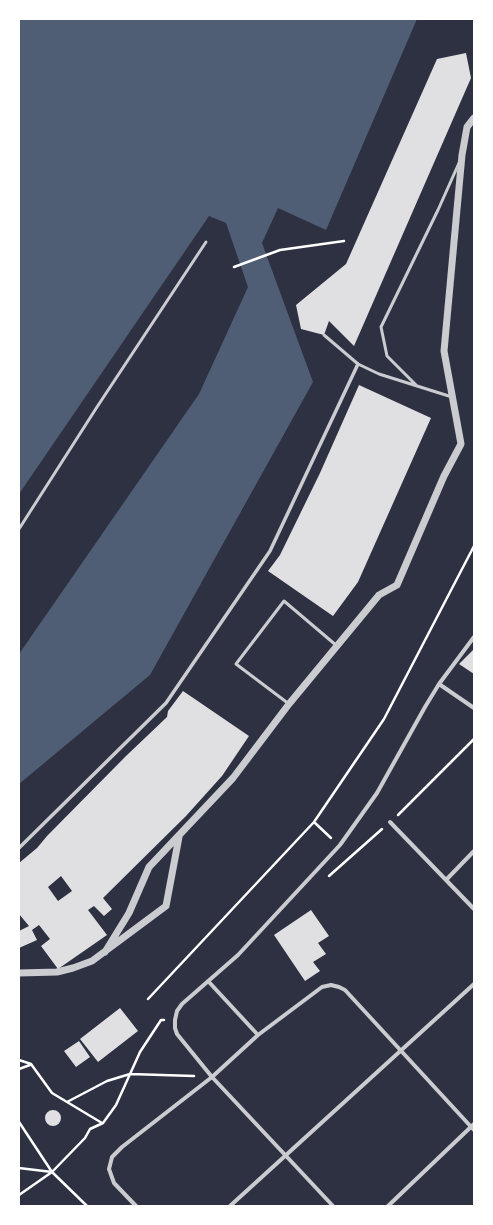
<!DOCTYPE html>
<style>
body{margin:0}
#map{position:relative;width:493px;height:1225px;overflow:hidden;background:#2d3142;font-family:Lato,sans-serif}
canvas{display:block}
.frame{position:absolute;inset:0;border:20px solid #fff;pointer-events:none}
</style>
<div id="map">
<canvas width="493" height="1225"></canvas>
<div class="frame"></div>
</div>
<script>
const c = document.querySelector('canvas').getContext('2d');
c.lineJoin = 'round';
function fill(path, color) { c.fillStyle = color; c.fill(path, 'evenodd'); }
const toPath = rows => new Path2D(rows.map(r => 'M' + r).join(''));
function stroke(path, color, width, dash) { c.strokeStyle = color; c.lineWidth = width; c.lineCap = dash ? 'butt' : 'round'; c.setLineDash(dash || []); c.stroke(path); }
fill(toPath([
 [19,19,417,19,326,230,278,208,262,243,313,382,150,675,19,784,19,654,199,394,248,287,226,223,209,216,19,494]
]), '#4f5d75');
fill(toPath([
 [466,53,471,78,354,346,329,321,324,335,301,329,296,305,346,264,437,59],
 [359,385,431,418,358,582,333,616,268,571,280,555,320,473],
 [474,649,474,674,459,664],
 [183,691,249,736,222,776,186,816,103,898,112,909,104,916,94,906,88,910,107,935,58,969,41,946,50,939,39,925,32,930,37,940,19,948,19,931,29,926,19,914,19,863,37,848,47,836,126,756,167,717,168,711],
 [61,876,72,891,58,901,48,887],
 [311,910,329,936,318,943,326,954,313,962,320,971,305,981,274,935],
 [120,1008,138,1031,98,1062,80,1039],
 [79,1041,90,1057,76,1067,64,1051],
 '45 1118a8 8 0 1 1 16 0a8 8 0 1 1-16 0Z'
]), '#e0e0e3');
stroke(toPath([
 [234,267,280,250,344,241],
 [398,815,474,739],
 [331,838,314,822,384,719,474,546],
 [329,876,382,829],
 [148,999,314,822],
 [19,1060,31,1064,52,1093,102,1123],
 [19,1069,30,1065],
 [67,1102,107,1081,130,1074,194,1076],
 [19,1122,52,1172,87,1206],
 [19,1168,52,1172],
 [19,1195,52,1172,85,1138,90,1129,103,1123,116,1105,140,1052,161,1020,164,1020]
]), '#fff', 2.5);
stroke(toPath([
 [324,335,358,364,379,374,452,397],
 [417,386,387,356,381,327,438,210,459,163],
 [19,529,97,407,206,242],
 [289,704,236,664,284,601,337,646]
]), '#caccd0', 3);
stroke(toPath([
 [19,848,166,703,270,551,358,364]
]), '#caccd0', 3.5);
stroke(toPath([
 [439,684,474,708],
 [390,822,474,909],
 [446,880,474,851],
 [208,981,258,1035],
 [136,1206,114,1183,109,1169,112,1157,122,1147,212,1077,258,1035,322,987,331,985,339,987,345,990,474,1130],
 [230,1206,474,984],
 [333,1206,212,1077,177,1034,175,1028,175,1020,177,1011,182,1004,238,955,340,845,377,793,425,707,439,684,474,637],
 [388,1206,474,1124]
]), '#caccd0', 4);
stroke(toPath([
 [105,952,129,913,149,867,233,778,289,704,379,595,397,585,444,476,461,444,444,351,462,155,467,127,474,118],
 [19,973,57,972,73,968,92,961,166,906,179,837]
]), '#caccd0', 7);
</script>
